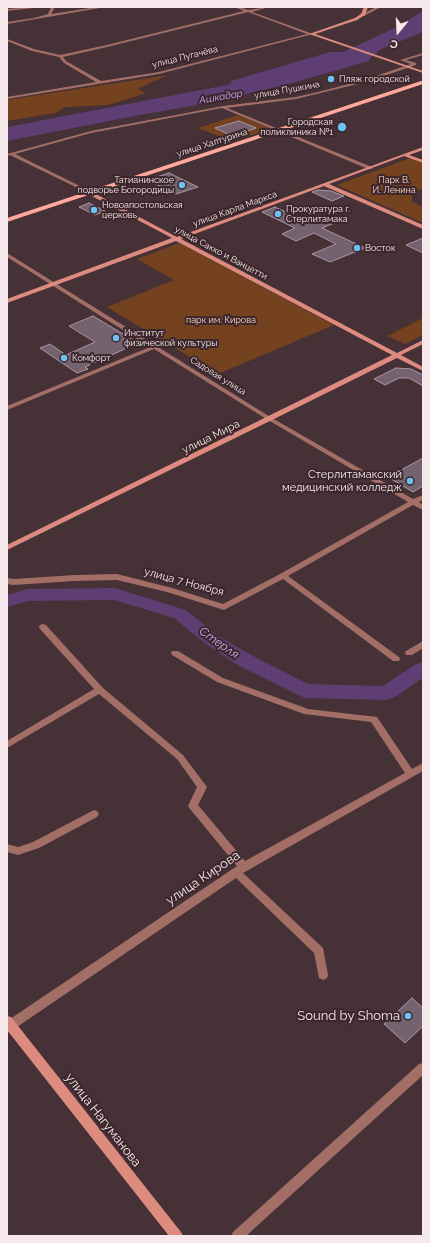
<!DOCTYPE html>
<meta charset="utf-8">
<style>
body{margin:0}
#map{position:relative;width:430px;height:1243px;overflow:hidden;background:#453136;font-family:Raleway,sans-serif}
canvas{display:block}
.frame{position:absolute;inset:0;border:8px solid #f6e8eb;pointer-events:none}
.north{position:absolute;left:378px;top:12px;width:40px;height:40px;-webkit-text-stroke:3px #3b272c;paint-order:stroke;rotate:198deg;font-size:11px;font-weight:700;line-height:16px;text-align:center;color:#f6e8eb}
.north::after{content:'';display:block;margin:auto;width:14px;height:18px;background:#f6e8eb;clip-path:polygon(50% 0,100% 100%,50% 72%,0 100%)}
</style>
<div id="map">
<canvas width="430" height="1243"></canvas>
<div class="frame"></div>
<div class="north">С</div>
</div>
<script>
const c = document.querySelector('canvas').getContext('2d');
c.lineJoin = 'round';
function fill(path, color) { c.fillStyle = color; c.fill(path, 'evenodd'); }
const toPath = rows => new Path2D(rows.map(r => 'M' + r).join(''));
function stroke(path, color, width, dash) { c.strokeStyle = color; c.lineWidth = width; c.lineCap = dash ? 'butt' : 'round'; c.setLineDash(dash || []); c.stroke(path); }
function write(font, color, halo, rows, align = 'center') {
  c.font = font + ' Raleway,sans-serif'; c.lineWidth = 4; c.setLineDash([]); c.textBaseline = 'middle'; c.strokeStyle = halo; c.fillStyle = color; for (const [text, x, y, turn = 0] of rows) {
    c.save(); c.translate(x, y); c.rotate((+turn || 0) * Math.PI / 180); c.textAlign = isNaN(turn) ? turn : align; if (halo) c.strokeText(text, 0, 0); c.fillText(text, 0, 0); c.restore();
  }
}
fill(toPath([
 [168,75,138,89,146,93,125,100,108,105,66,107,55,113,7,121,7,100],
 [238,115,271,129,232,141,198,128],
 [410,158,423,163,423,189,416,190,412,195,412,202,423,207,423,223,337,185],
 [179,243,334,325,218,374,107,307,174,280,137,259],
 [423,318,423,335,405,344,387,336]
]), '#74421f');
fill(toPath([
 [423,11,423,32,381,49,370,58,369,61,292,83,214,102,140,115,7,141,7,127,227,85,231,83,231,81,330,52,343,52,397,27]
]), '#5f3e73');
fill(toPath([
 [115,588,186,610,218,636,253,656,308,684,383,686,416,664,423,662,423,678,393,698,386,700,305,698,239,666,206,644,174,618,114,600,28,601,7,607,7,595,27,589,115,588]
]), '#5f3e73');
const building = toPath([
 [239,121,256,128,232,136,215,128,239,121],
 [169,173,198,187,176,194,147,180,169,173],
 [318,190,331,191,344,196,332,201,312,192,318,190],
 [89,203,105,211,95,215,79,207,89,203],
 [275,207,308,223,324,217,337,222,322,228,365,248,330,262,312,254,336,244,314,233,296,241,282,234,295,228,262,212,275,207],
 [423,238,423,253,406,245,423,238],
 [93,316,138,343,85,367,88,369,77,373,40,348,50,344,66,355,95,342,69,326,93,316],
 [396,368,411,369,423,375,423,386,409,378,399,378,385,385,374,379,396,368],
 [423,458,423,486,413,492,388,477,423,458],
 [412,998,423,1008,423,1026,405,1043,384,1024,412,998]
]);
fill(building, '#75626f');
stroke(building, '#ab96a4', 1);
fill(toPath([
 [29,7,42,7,7,11,7,9,29,7],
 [51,7,55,7,51,14,97,7,106,7,7,24,7,22,34,18,48,14,51,7],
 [234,7,239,7,248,10,269,7,252,12,313,34,159,74,7,99,7,97,96,82,64,63,59,57,32,51,7,41,7,39,34,49,60,55,107,45,244,11,234,7],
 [248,12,307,34,159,72,101,81,66,61,63,57,107,47,248,12],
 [376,7,381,7,364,16,361,15,376,7],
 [423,53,423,55,406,60,416,63,416,65,366,82,296,99,227,108,372,167,372,169,368,169,222,108,91,133,15,154,92,192,92,194,90,194,10,155,7,156,7,154,91,131,223,106,296,97,318,92,364,80,411,64,400,60,423,53],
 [7,253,272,418,413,499,423,495,423,500,419,502,423,505,423,510,413,505,288,576,399,657,400,659,399,661,393,661,283,579,224,610,167,592,117,580,75,581,13,585,7,584,7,578,13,579,75,575,117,574,172,588,223,604,280,574,408,502,268,420,154,349,7,410,7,406,150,347,7,257,7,253],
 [43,624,46,625,103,688,183,755,207,787,198,805,245,861,405,773,371,722,304,714,217,682,172,655,171,653,172,651,178,651,223,678,308,709,377,717,412,769,423,763,423,771,243,873,323,948,328,975,327,978,323,980,319,978,314,953,236,878,14,1029,10,1030,7,1029,7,1021,237,866,190,809,188,806,197,787,177,759,99,694,7,748,7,741,94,689,40,629,39,627,40,625,43,624],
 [423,641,423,648,412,655,406,655,405,653,406,651,423,641],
 [94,810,97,811,99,814,97,817,39,848,18,855,7,852,7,844,18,847,33,842,94,810],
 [423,1063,423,1075,246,1236,231,1236,233,1232,419,1064,423,1063]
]), '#a26e66');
fill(toPath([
 [364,7,368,7,365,15,357,20,315,34,423,71,423,73,309,34,355,18,361,14,364,7],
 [423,147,423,150,409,155,423,160,423,163,404,156,329,184,423,225,423,229,324,186,181,239,397,353,423,340,423,344,401,355,423,367,423,371,397,358,272,420,7,550,7,545,392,355,176,241,7,303,7,299,172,238,88,194,88,192,92,192,177,237,423,147],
 [7,1016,11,1017,181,1232,183,1236,169,1236,7,1030,7,1016]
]), '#de8b7f');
fill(toPath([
 [421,81,423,81,423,84,7,222,7,218,421,81]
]), '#ffa89c');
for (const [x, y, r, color] of [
 [331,79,4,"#6dc2f3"],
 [342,127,5,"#6dc2f3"],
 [182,185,4,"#6dc2f3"],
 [94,210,4,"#6dc2f3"],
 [278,214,4,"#6dc2f3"],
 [357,248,4,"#6dc2f3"],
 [116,338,4,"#6dc2f3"],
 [64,358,4,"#6dc2f3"],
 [410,481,4,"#6dc2f3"],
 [408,1016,4,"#6dc2f3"]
]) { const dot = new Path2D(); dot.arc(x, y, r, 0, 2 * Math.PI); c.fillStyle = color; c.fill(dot); stroke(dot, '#3b272c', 1.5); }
write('9px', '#f6e8eb', '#3b272c', [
 ["улица Пугачёва",185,57,-14],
 ["улица Пушкина",287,90,-10],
 ["улица Халтурина",212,143,-18],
 ["улица Карла Маркса",235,209,-20],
 ["улица Сакко и Ванцетти",221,253,28],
 ["Садовая улица",218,376,32]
]);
write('9px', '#f6e8eb', '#3b272c', [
 ["Пляж городской",339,79],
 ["Городская",333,122,"right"],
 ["поликлиника №1",333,132,"right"],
 ["Татианинское",174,180,"right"],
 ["подворье Богородицы",174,190,"right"],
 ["Новоапостольская",102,205],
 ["церковь",102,215],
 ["Прокуратура г.",286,209],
 ["Стерлитамака",286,219],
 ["Восток",365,248],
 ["Институт",124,333],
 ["физической культуры",124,343],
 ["Комфорт",72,358]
], 'left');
write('9px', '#f9d6c0', '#3b272c', [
 ["Парк В.",394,180],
 ["И. Ленина",394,190],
 ["парк им. Кирова",221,320]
]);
write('italic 10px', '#d8a7f8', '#3b272c', [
 ["Ашкадар",221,97,-10]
]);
write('11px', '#f6e8eb', '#3b272c', [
 ["улица Мира",211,437,-26],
 ["улица 7 Ноября",184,582,15]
]);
write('11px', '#f6e8eb', '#3b272c', [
 ["Стерлитамакский",402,475],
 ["медицинский колледж",402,488]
], 'right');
write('italic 12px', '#d8a7f8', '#3b272c', [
 ["Стерля",219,643,35]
]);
write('13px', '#f6e8eb', '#3b272c', [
 ["улица Кирова",203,878,-34],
 ["улица Нагуманова",103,1120,52]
]);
write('13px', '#f6e8eb', '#3b272c', [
 ["Sound by Shoma",400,1016]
], 'right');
</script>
